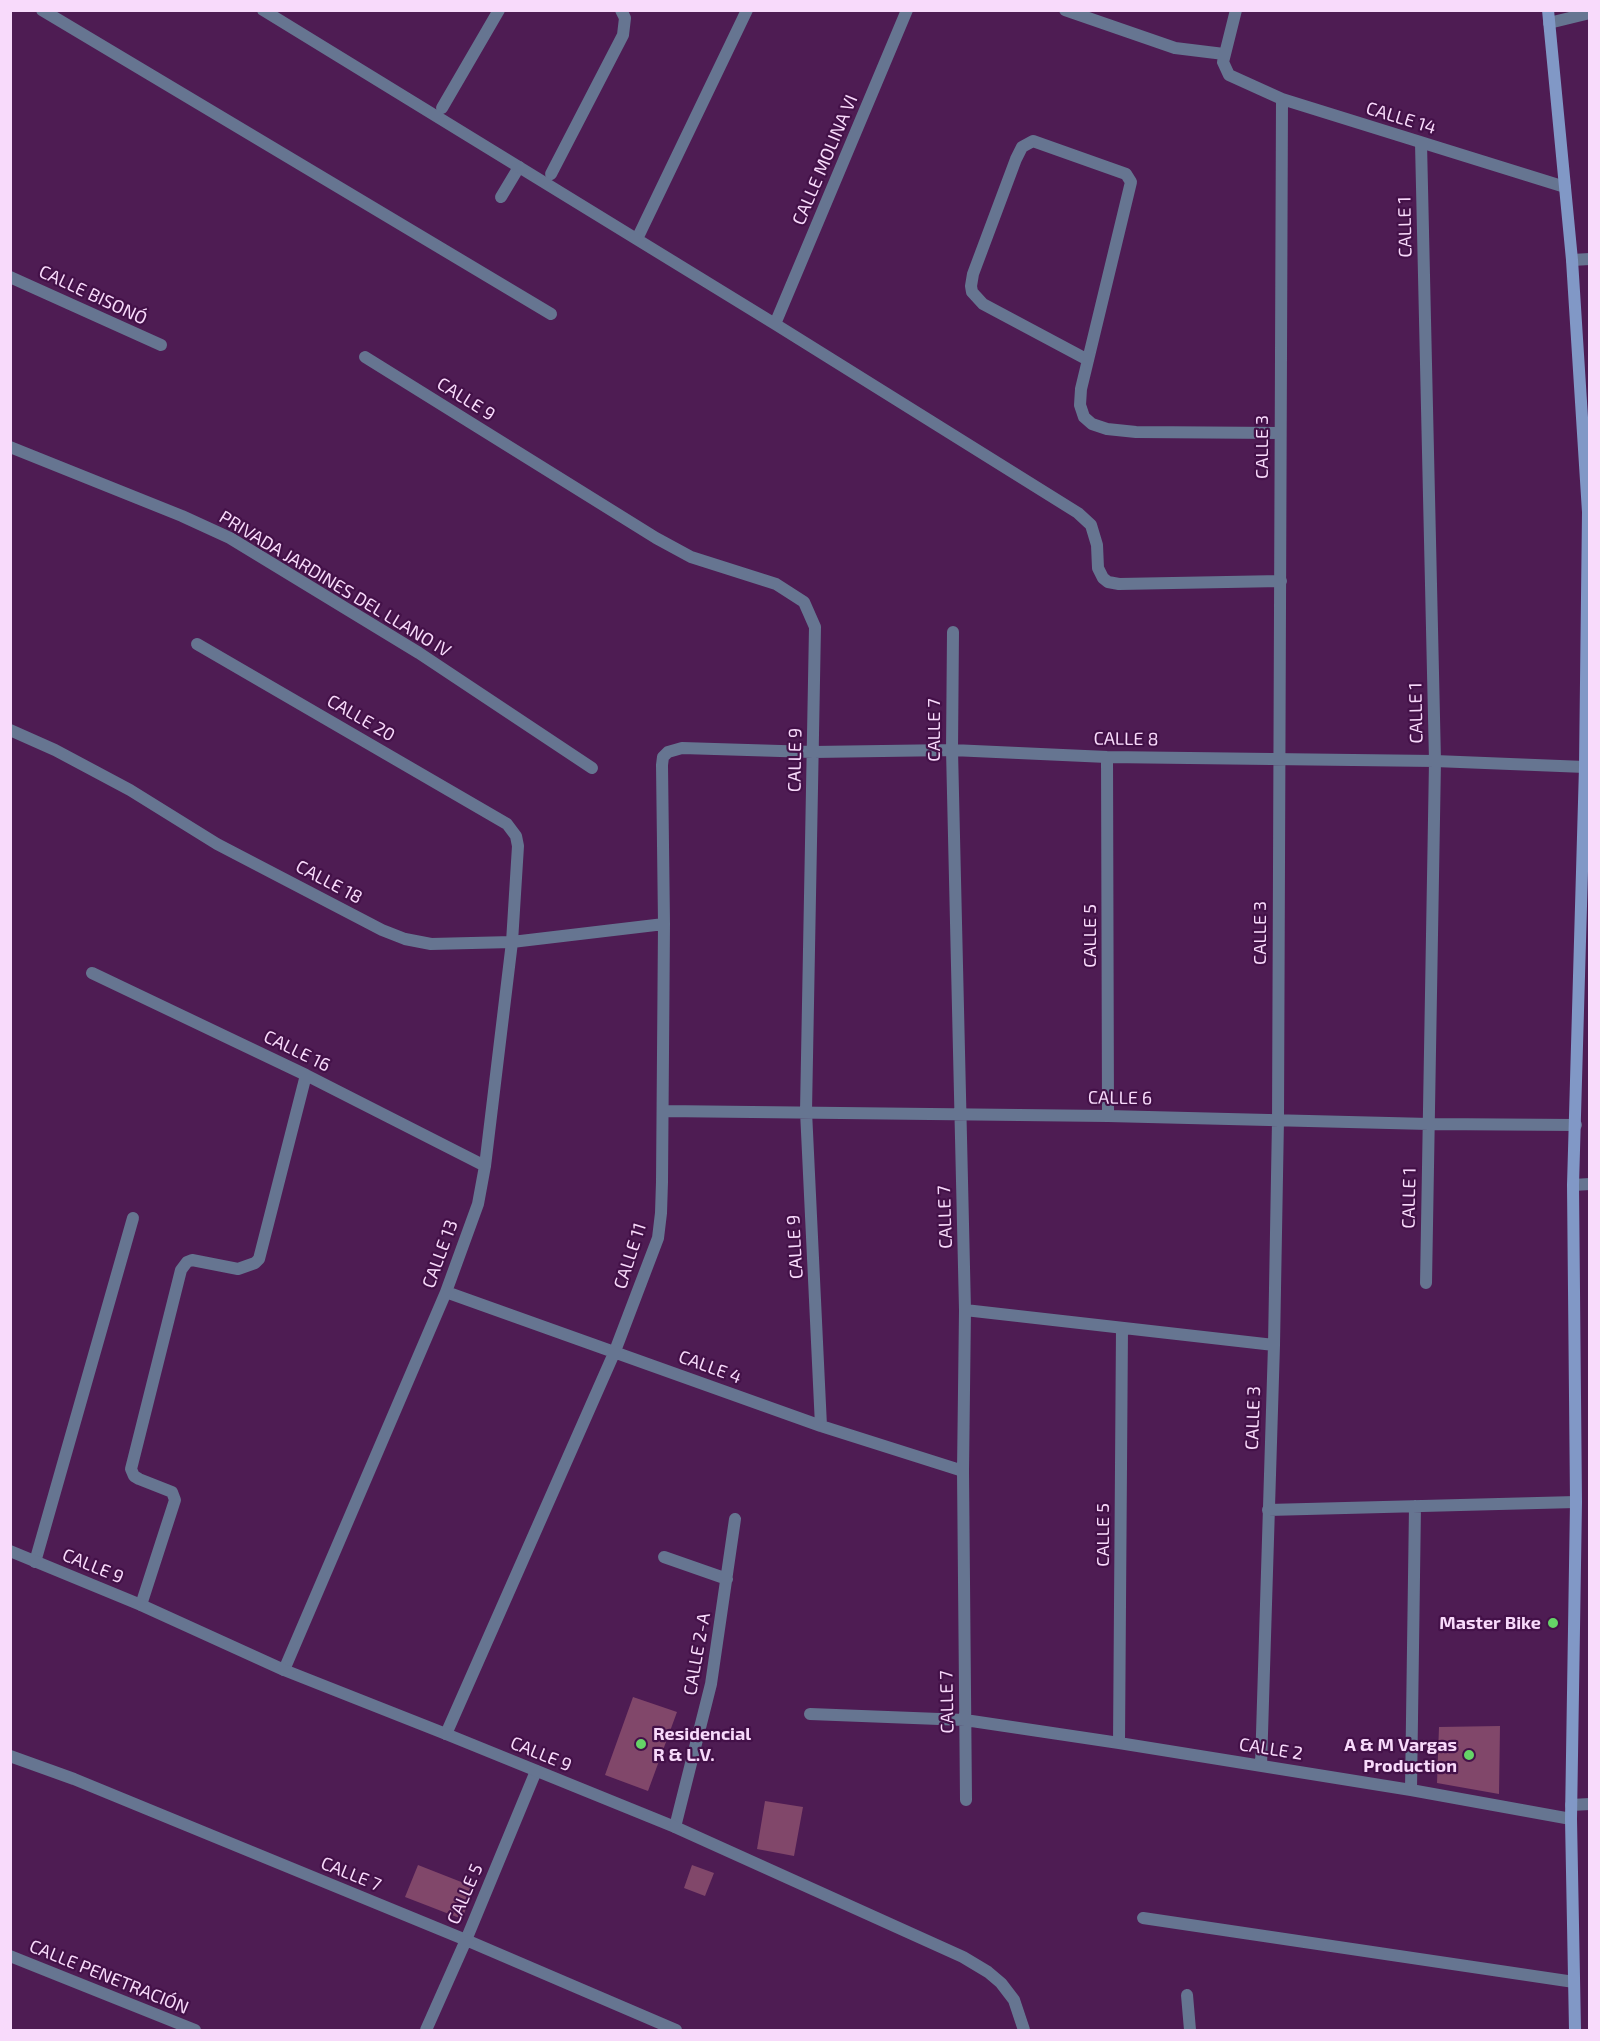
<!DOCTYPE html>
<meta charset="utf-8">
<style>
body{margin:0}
#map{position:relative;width:1600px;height:2041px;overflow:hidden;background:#4e1c53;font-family:"Exo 2",sans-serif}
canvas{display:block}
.frame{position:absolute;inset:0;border:12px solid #f8dafb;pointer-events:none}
</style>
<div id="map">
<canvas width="1600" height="2041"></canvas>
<div class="frame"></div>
</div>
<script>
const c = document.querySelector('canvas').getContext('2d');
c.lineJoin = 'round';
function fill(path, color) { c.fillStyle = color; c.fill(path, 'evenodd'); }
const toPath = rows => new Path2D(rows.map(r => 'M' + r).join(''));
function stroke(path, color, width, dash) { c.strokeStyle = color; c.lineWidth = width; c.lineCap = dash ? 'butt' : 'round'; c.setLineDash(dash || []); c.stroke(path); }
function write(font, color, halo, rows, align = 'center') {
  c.font = font + ' "Exo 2",sans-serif'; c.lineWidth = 4.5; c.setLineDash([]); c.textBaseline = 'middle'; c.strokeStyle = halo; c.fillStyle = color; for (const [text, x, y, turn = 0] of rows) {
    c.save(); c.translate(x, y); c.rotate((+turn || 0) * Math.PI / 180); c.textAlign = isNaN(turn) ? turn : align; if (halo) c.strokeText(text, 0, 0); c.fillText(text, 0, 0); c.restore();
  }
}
fill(toPath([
 [633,1697,677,1712,648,1791,605,1775],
 [1500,1726,1499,1794,1437,1783,1439,1727],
 [765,1801,803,1807,794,1856,757,1849],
 [418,1865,474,1887,462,1919,405,1897],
 [692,1865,714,1873,705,1896,684,1888]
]), '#81476a');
stroke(toPath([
 [1065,10,1175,48,1224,54],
 [1549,23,1590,13],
 [442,108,499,10],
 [551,174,623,35,625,18,621,10],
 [501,197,519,167],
 [10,447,182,516,230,538,419,653,592,768]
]), '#667591', 12);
stroke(toPath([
 [42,10,551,314],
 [263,10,775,324,1078,513,1091,525,1097,545,1098,568,1103,578,1108,582,1119,584,1281,581],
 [1236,10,1223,62,1229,75,1282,99,1565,187],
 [1421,143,1435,761,1426,1283],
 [637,239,747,10],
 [1572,260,1590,259],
 [10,277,161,345],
 [775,324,907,10],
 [365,357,656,538,691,557,776,584,804,602,815,627,806,1111,821,1426],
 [1088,360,983,304,972,292,971,286,973,274,1016,159,1022,147,1033,141,1126,174,1131,182,1088,360,1081,389,1080,405,1084,417,1092,424,1107,429,1136,432,1280,433],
 [953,632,952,750,965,1310,963,1471,966,1800],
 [197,644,507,824,516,836,518,846,512,942,485,1166,478,1204,446,1292,284,1670],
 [10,730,55,750,130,790,217,844,382,930,405,939,431,944,512,942,664,924],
 [1107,757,1108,1116],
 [92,973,306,1075,485,1166],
 [663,1111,1108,1116,1429,1124,1576,1125],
 [1573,1185,1590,1184],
 [446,1292,821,1426,963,1471],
 [965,1310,1274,1345],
 [1268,1510,1576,1502],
 [664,1557,727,1579],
 [35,1562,133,1218],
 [141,1605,175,1500,172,1492,139,1479,134,1476,131,1469,181,1270,187,1262,192,1260,238,1269,255,1263,259,1259,306,1075],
 [810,1714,965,1720,1119,1743,1411,1790,1571,1819],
 [446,1734,615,1351,658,1238,661,1213,662,1182,664,924,662,765,663,757,668,752,682,748,813,752,952,750,1107,757,1435,761,1585,767],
 [1119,1743,1122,1328],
 [10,1756,74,1779,466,1940,676,2030],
 [1261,1766,1274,1345,1278,1120,1282,99],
 [1411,1790,1415,1506],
 [1571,1805,1590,1804],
 [675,1827,711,1684,735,1519],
 [1143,1918,1574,1982],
 [10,1956,195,2030],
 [1187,1995,1190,2030],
 [426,2030,466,1940,536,1771]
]), '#667591', 12);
stroke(toPath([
 [10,1551,141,1605,284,1670,446,1734,675,1827,963,1957,988,1972,1001,1983,1014,2000,1024,2030]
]), '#667591', 12);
stroke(toPath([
 [1548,10,1572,260,1588,512,1585,767,1573,1185,1576,1502,1571,1819,1575,2030]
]), '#8198c6', 12);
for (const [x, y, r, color] of [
 [1553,1623,6,"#65d467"],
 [641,1744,6,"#65d467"],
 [1469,1755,6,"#65d467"]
]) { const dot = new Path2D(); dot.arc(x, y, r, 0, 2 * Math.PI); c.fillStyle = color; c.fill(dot); stroke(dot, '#431148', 2); }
write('18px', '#f8dafb', '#431148', [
 ["CALLE 14",1401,118,17],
 ["CALLE MOLINA VI",825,160,-67],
 ["CALLE 1",1405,227,-91],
 ["CALLE BISONÓ",93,295,25],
 ["CALLE 9",466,399,32],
 ["CALLE 3",1262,447,-90],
 ["PRIVADA JARDINES DEL LLANO IV",335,584,31],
 ["CALLE 1",1416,713,-91],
 ["CALLE 20",361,718,30],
 ["CALLE 7",934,730,-90],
 ["CALLE 8",1126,739,1],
 ["CALLE 9",795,760,-89],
 ["CALLE 18",329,882,28],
 ["CALLE 3",1260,933,-90],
 ["CALLE 5",1090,936,-90],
 ["CALLE 16",297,1051,26],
 ["CALLE 6",1120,1098,1],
 ["CALLE 1",1409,1198,-89],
 ["CALLE 7",945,1217,-92],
 ["CALLE 9",795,1247,-93],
 ["CALLE 13",440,1254,-70],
 ["CALLE 11",630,1256,-72],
 ["CALLE 4",710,1367,20],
 ["CALLE 3",1253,1418,-88],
 ["CALLE 5",1103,1535,-90],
 ["CALLE 9",93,1566,22],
 ["CALLE 2-A",697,1654,-80],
 ["CALLE 7",947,1702,-91],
 ["CALLE 2",1271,1749,9],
 ["CALLE 9",541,1754,22],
 ["CALLE 7",351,1874,22],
 ["CALLE 5",465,1894,-67],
 ["CALLE PENETRACIÓN",109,1977,22]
]);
write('bold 18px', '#f8dafb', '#431148', [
 ["Master Bike",1541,1623],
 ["Residencial",653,1734,"left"],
 ["R & L.V.",653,1755,"left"],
 ["A & M Vargas",1457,1745],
 ["Production",1457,1766]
], 'right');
</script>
